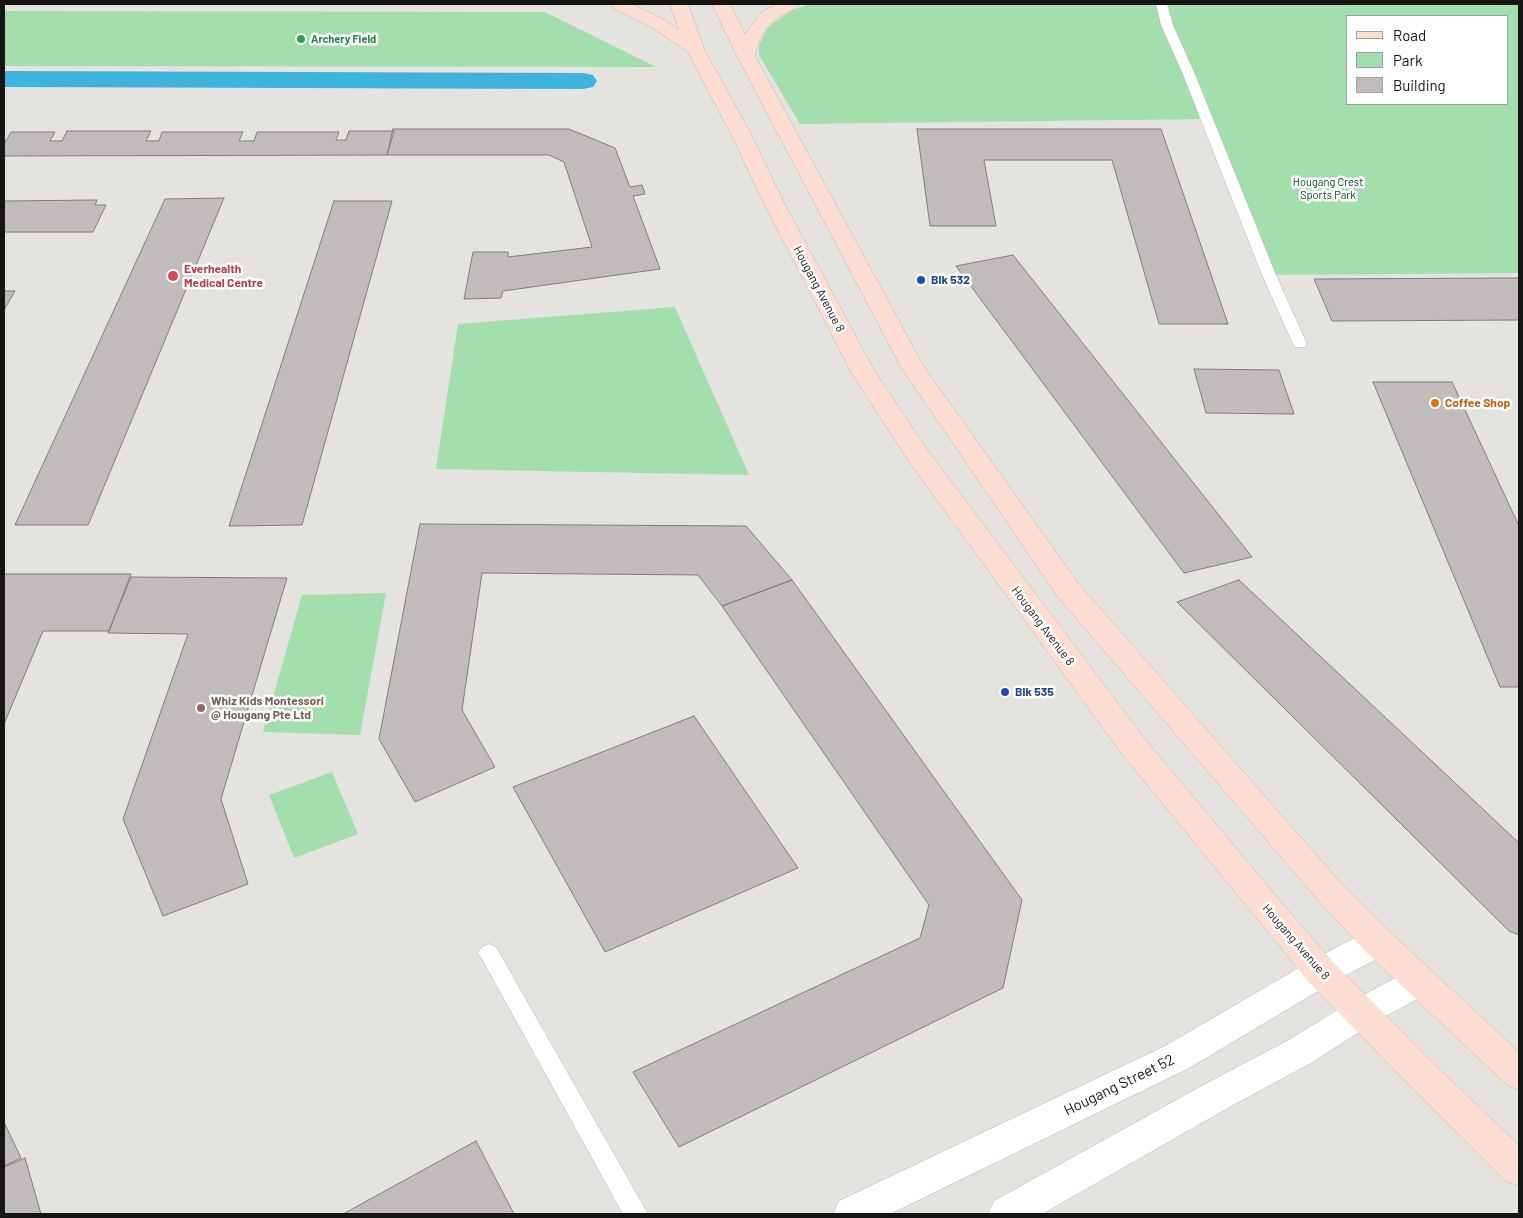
<!DOCTYPE html>
<style>
body{margin:0}
#map{position:relative;width:1523px;height:1218px;overflow:hidden;background:#e4e3e0;font-family:Barlow,sans-serif}
canvas{display:block}
.frame{position:absolute;inset:0;border:5px solid #151514;pointer-events:none}
.legend{position:absolute;left:1346px;top:15px;width:162px;height:90px;box-sizing:border-box;background:#fff;border:1px solid #a1a1a1;margin:0;padding:6px 9px;list-style:none;font-size:15px;color:#151514}
.legend li{display:flex;align-items:center;gap:10px;height:25px}
.legend b{width:25px;border:1px solid #a1a1a1}
</style>
<div id="map">
<canvas width="1523" height="1218"></canvas>
<div class="frame"></div>
<ul class="legend">
<li><b style="height:6px;background:#feded2"></b>Road</li>
<li><b style="height:14px;background:#a3dead"></b>Park</li>
<li><b style="height:14px;background:#c0bcbb"></b>Building</li>
</ul>
</div>
<script>
const c = document.querySelector('canvas').getContext('2d');
c.lineJoin = 'round';
function fill(path, color) { c.fillStyle = color; c.fill(path, 'evenodd'); }
const toPath = rows => new Path2D(rows.map(r => 'M' + r).join(''));
function stroke(path, color, width, dash) { c.strokeStyle = color; c.lineWidth = width; c.lineCap = dash ? 'butt' : 'round'; c.setLineDash(dash || []); c.stroke(path); }
function write(font, color, halo, rows, align = 'center') {
  c.font = font + ' Barlow,sans-serif'; c.lineWidth = 5; c.setLineDash([]); c.textBaseline = 'middle'; c.strokeStyle = halo; c.fillStyle = color; for (const [text, x, y, turn = 0] of rows) {
    c.save(); c.translate(x, y); c.rotate((+turn || 0) * Math.PI / 180); c.textAlign = isNaN(turn) ? turn : align; if (halo) c.strokeText(text, 0, 0); c.fillText(text, 0, 0); c.restore();
  }
}
fill(toPath([
 [810,4,1519,4,1519,273,1269,275,1206,119,800,124,759,55,759,45,767,29,773,23,793,10],
 [1347,16,1507,16,1507,104,1347,104],
 [4,11,545,12,656,67,4,66],
 [675,307,749,475,436,469,458,324],
 [386,593,360,735,263,732,302,595],
 [332,772,358,834,294,858,269,795]
]), '#a3dead');
fill(toPath([
 [4,71,583,73,593,75,597,81,593,87,583,89,4,87,4,71]
]), '#3db3de');
const building = toPath([
 [393,129,569,129,615,148,630,187,642,185,645,194,633,196,660,269,503,291,501,298,464,299,473,252,508,252,508,257,592,247,564,162,549,155,387,155,393,129],
 [917,129,1161,129,1228,324,1159,324,1112,160,984,160,996,226,930,226,917,129],
 [67,131,151,131,146,141,159,141,162,132,243,132,239,141,254,141,257,132,339,132,336,140,346,140,349,131,394,131,387,155,4,156,4,144,11,132,55,132,50,141,62,141,67,131],
 [224,198,88,525,15,525,165,199,224,198],
 [97,200,95,205,106,205,93,232,4,232,4,201,97,200],
 [334,201,392,201,302,525,229,526,334,201],
 [1013,255,1252,557,1184,573,956,266,1013,255],
 [1519,278,1519,320,1332,321,1314,279,1519,278],
 [4,291,15,291,4,310,4,291],
 [1194,369,1279,370,1294,414,1206,413,1194,369],
 [1373,382,1452,382,1519,526,1519,687,1500,687,1373,382],
 [420,524,746,526,792,580,722,606,698,575,482,573,462,710,495,767,415,802,379,739,420,524],
 [4,574,131,574,109,631,43,631,4,724,4,574],
 [131,577,287,578,221,799,248,884,163,916,123,819,188,634,108,633,131,577],
 [792,580,1022,900,1003,988,679,1147,633,1072,920,938,929,905,722,606,792,580],
 [1239,580,1519,843,1519,935,1509,931,1177,602,1239,580],
 [694,716,798,868,605,952,513,787,694,716],
 [4,1122,21,1158,4,1166,4,1122],
 [476,1141,514,1214,343,1214,476,1141],
 [25,1158,41,1214,4,1214,4,1167,25,1158]
]);
fill(building, '#c0bcbb');
stroke(building, '#807d7c', 1);
const service = toPath([
 [1156,4,1167,4,1173,25,1194,72,1276,275,1307,344,1305,347,1295,347,1293,344,1262,275,1182,72,1161,25,1156,4],
 [489,944,496,947,648,1214,623,1214,482,959,478,953,482,947,489,944]
]);
const minor = toPath([
 [1378,928,1390,932,1394,942,1390,952,1333,982,1189,1068,890,1214,833,1214,839,1201,1165,1046,1309,962,1366,932,1378,928],
 [1420,967,1432,971,1437,981,1432,991,1373,1023,1311,1063,1233,1105,1042,1214,988,1214,994,1201,1207,1083,1287,1041,1349,1003,1408,971,1420,967]
]);
const secondary = toPath([
 [610,4,632,4,663,19,679,30,670,4,688,4,704,49,752,136,783,201,875,372,926,448,1144,738,1286,908,1333,962,1436,1066,1519,1145,1519,1186,1506,1181,1412,1088,1309,982,1122,754,908,460,851,372,763,201,732,136,688,52,651,27,613,8,610,4],
 [712,4,730,4,745,34,763,11,777,4,799,4,796,8,775,19,766,29,759,41,755,56,924,367,1078,583,1340,882,1390,932,1519,1052,1519,1090,1507,1085,1366,952,1318,900,1058,597,901,367,737,56,712,4]
]);
stroke(service, '#b8b7b4', 1);
stroke(minor, '#b8b7b4', 1);
stroke(secondary, '#b8b7b4', 1);
fill(service, '#fff');
fill(minor, '#fff');
fill(secondary, '#feded2');
for (const [x, y, r, color] of [
 [301,39,5,"#2e9e5b"],
 [173,276,6,"#e0444e"],
 [921,280,5,"#1a4fb4"],
 [1435,403,5,"#e8710a"],
 [1005,692,5,"#1a4fb4"],
 [201,708,5,"#8d6e63"]
]) { const dot = new Path2D(); dot.arc(x, y, r, 0, 2 * Math.PI); c.fillStyle = color; c.fill(dot); stroke(dot, '#fff', 2); }
write('bold 11px', '#27864d', '#fff', [
 ["Archery Field",311,39]
], 'left');
write('11px', '#003c14', '#fff', [
 ["Hougang Crest",1328,182],
 ["Sports Park",1328,195]
]);
write('bold 12px', '#be3a42', '#fff', [
 ["Everhealth",184,269],
 ["Medical Centre",184,283]
], 'left');
write('bold 12px', '#164399', '#fff', [
 ["Blk 532",931,280],
 ["Blk 535",1015,692]
], 'left');
write('12px', '#151514', '#fff', [
 ["Hougang Avenue 8",819,289,62],
 ["Hougang Avenue 8",1043,626,53],
 ["Hougang Avenue 8",1296,942,49]
]);
write('bold 12px', '#c56008', '#fff', [
 ["Coffee Shop",1445,403]
], 'left');
write('bold 12px', '#785e54', '#fff', [
 ["Whiz Kids Montessori",211,701],
 ["@ Hougang Pte Ltd",211,715]
], 'left');
write('15px', '#151514', '#fff', [
 ["Hougang Street 52",1119,1085,-26]
]);
</script>
